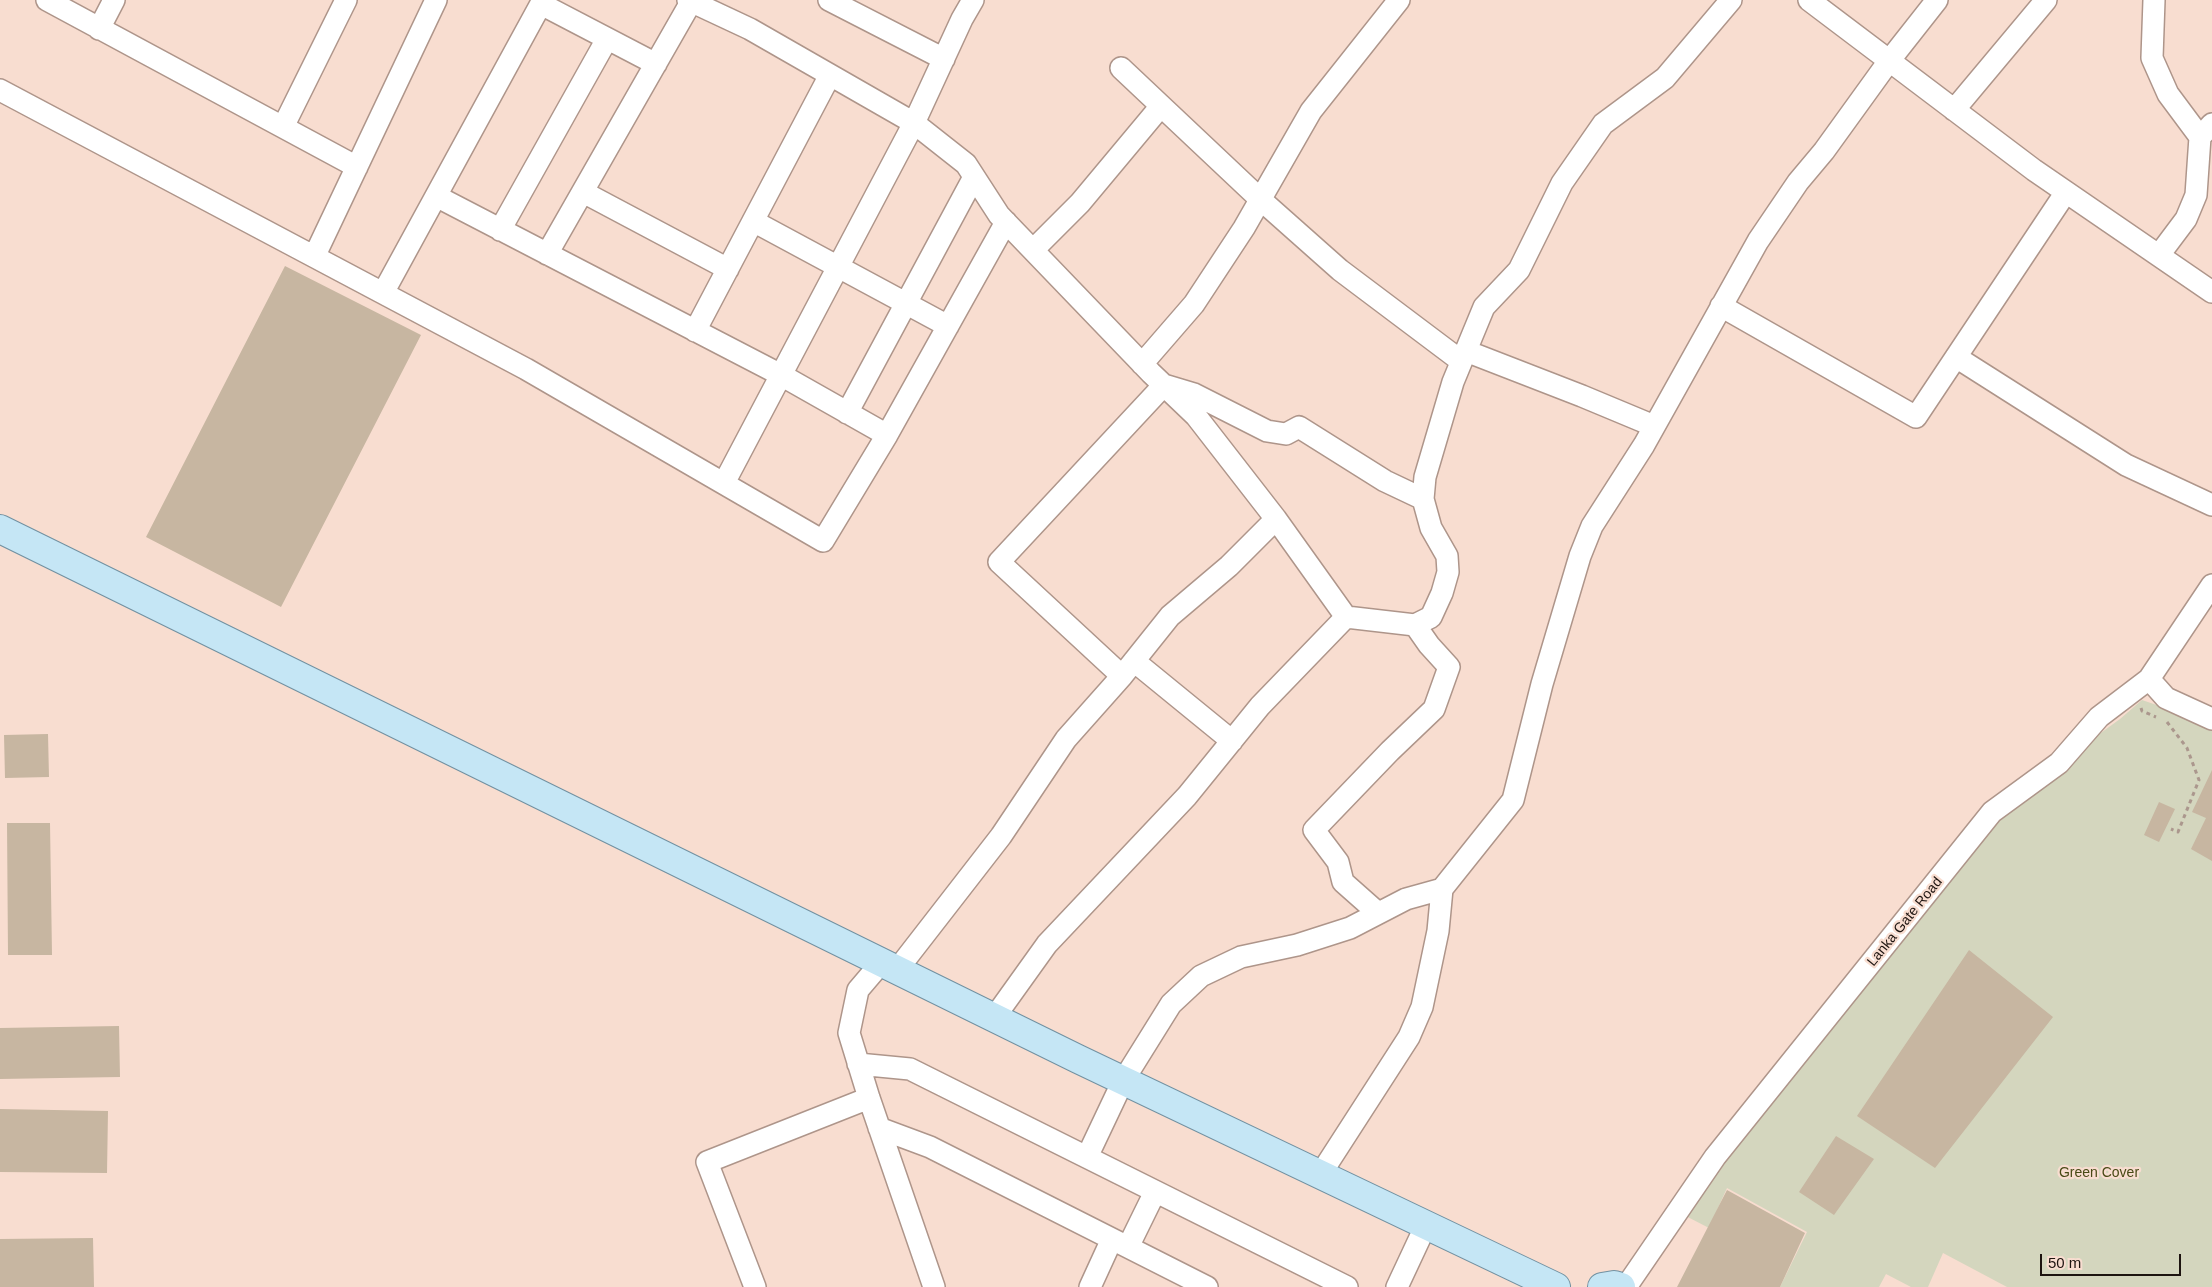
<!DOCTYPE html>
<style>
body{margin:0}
#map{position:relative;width:2212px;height:1287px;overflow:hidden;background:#f8ddd0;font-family:Helvetica,sans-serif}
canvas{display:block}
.scale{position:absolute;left:2040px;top:1254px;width:141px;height:22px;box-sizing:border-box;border:2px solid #1d1410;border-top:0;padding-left:6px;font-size:15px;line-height:18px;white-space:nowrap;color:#1d1410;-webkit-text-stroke:4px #f8ddd0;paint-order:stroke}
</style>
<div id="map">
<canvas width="2212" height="1287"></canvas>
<div class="scale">50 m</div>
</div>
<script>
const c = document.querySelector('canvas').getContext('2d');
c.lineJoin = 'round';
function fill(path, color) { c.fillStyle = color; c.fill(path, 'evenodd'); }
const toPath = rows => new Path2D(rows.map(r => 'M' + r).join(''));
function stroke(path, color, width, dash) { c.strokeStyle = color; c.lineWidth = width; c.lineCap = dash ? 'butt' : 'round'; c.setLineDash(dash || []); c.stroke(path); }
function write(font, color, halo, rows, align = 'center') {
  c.font = font + ' Helvetica,sans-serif'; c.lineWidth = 4.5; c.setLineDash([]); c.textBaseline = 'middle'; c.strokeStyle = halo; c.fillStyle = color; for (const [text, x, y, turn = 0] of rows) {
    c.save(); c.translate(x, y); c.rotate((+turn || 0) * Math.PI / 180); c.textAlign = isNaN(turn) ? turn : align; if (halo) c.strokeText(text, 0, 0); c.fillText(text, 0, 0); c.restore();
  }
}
fill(toPath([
 [2142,700,2212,724,2212,1287,2007,1287,1943,1253,1928,1287,1911,1287,1886,1274,1879,1287,1780,1287,1807,1232,1727,1188,1709,1228,1678,1212,1992,812,2120,719]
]), '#d4d6be');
fill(toPath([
 [285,266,421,335,281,607,146,537],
 [48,734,49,777,5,778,4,735],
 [2212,770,2212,861,2191,849,2206,818,2192,812],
 [2159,802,2175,809,2159,842,2144,835],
 [7,823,50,823,52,955,8,955],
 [1969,950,2053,1017,1935,1168,1857,1116],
 [119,1026,120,1077,0,1079,0,1028],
 [0,1109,108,1111,107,1173,0,1172],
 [1836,1136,1874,1159,1834,1215,1799,1192],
 [1727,1190,1805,1233,1780,1287,1677,1287],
 [93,1238,94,1287,0,1287,0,1239]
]), '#c7b6a1');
const minor = toPath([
 [47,0,357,167],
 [688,0,750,29,914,123,966,164,999,215,1151,373,1196,416,1276,519,1346,617],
 [829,0,944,59],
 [1809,0,2034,170,2212,292],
 [2154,0,2152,58,2168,94,2200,137],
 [541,4,656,64],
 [99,29,114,0],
 [1121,68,1260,199,1340,270,1461,361],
 [0,90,526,369,823,541,887,435,1006,222],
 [1954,110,2046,0],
 [283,127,346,0],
 [583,192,728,269],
 [436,196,781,375,887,435],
 [753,221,948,326],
 [500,230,607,39],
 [1033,250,1080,203,1161,106],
 [547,254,691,2],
 [315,255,436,0],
 [2159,255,2186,219,2196,195,2200,137,2212,124],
 [383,293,543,0],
 [1721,306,1916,417,2066,192],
 [695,331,830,75],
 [1466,351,1582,396,1654,426],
 [1956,357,2126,465,2212,505],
 [1142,364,1194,304,1244,228,1311,111,1399,0],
 [847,413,974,177],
 [724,483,914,123,962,19,973,0],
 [1134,661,1232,741],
 [1122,676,999,562,1164,385,1194,394,1267,431,1286,434,1299,427,1385,481,1423,499],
 [2149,679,2166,698,2212,719],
 [1378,913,1343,882,1338,862,1314,830,1390,751,1434,709,1449,667,1429,645,1415,625],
 [881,963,858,990,849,1033,869,1098,934,1287],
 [897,970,1001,836,1066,739,1122,676,1170,616,1229,566,1276,519],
 [994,1018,1047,944,1187,796,1260,706,1346,617,1415,625,1431,617,1442,593,1448,572,1447,556,1431,528,1423,499,1425,477,1453,382,1484,307,1519,270,1562,183,1603,124,1665,78,1731,0],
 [858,1064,910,1069,1347,1287],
 [879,1128,930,1147,1207,1287],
 [1087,1157,1123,1081,1171,1004,1201,976,1241,957,1297,945,1350,928,1406,899,1442,889],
 [1320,1175,1409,1037,1422,1007,1438,931,1442,889,1513,800,1542,684,1580,556,1592,526,1644,445,1758,241,1798,182,1824,151,1889,61,1937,0],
 [1128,1247,1155,1192],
 [755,1287,707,1162,869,1098],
 [1090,1287,1112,1239],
 [1397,1287,1426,1225],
 [1626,1287,1715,1157,1992,812,2059,763,2099,717,2149,679,2212,585]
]);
const major = toPath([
 [0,529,1078,1059,1556,1287],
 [1602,1287,1614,1285,1621,1287]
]);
stroke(minor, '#ae958a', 24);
stroke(major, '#7291a1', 30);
stroke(toPath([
 [2141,708,2142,711,2156,717],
 [2167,722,2187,748,2199,780,2178,832,2171,829]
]), '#ab978d', 3, [4, 4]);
stroke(minor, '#fff', 21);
stroke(major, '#c5e6f5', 28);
write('14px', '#1d1410', '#f8ddd0', [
 ["Lanka Gate Road",1905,922,-51]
]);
write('14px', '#484915', '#f8ddd0', [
 ["Green Cover",2099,1173]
]);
</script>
